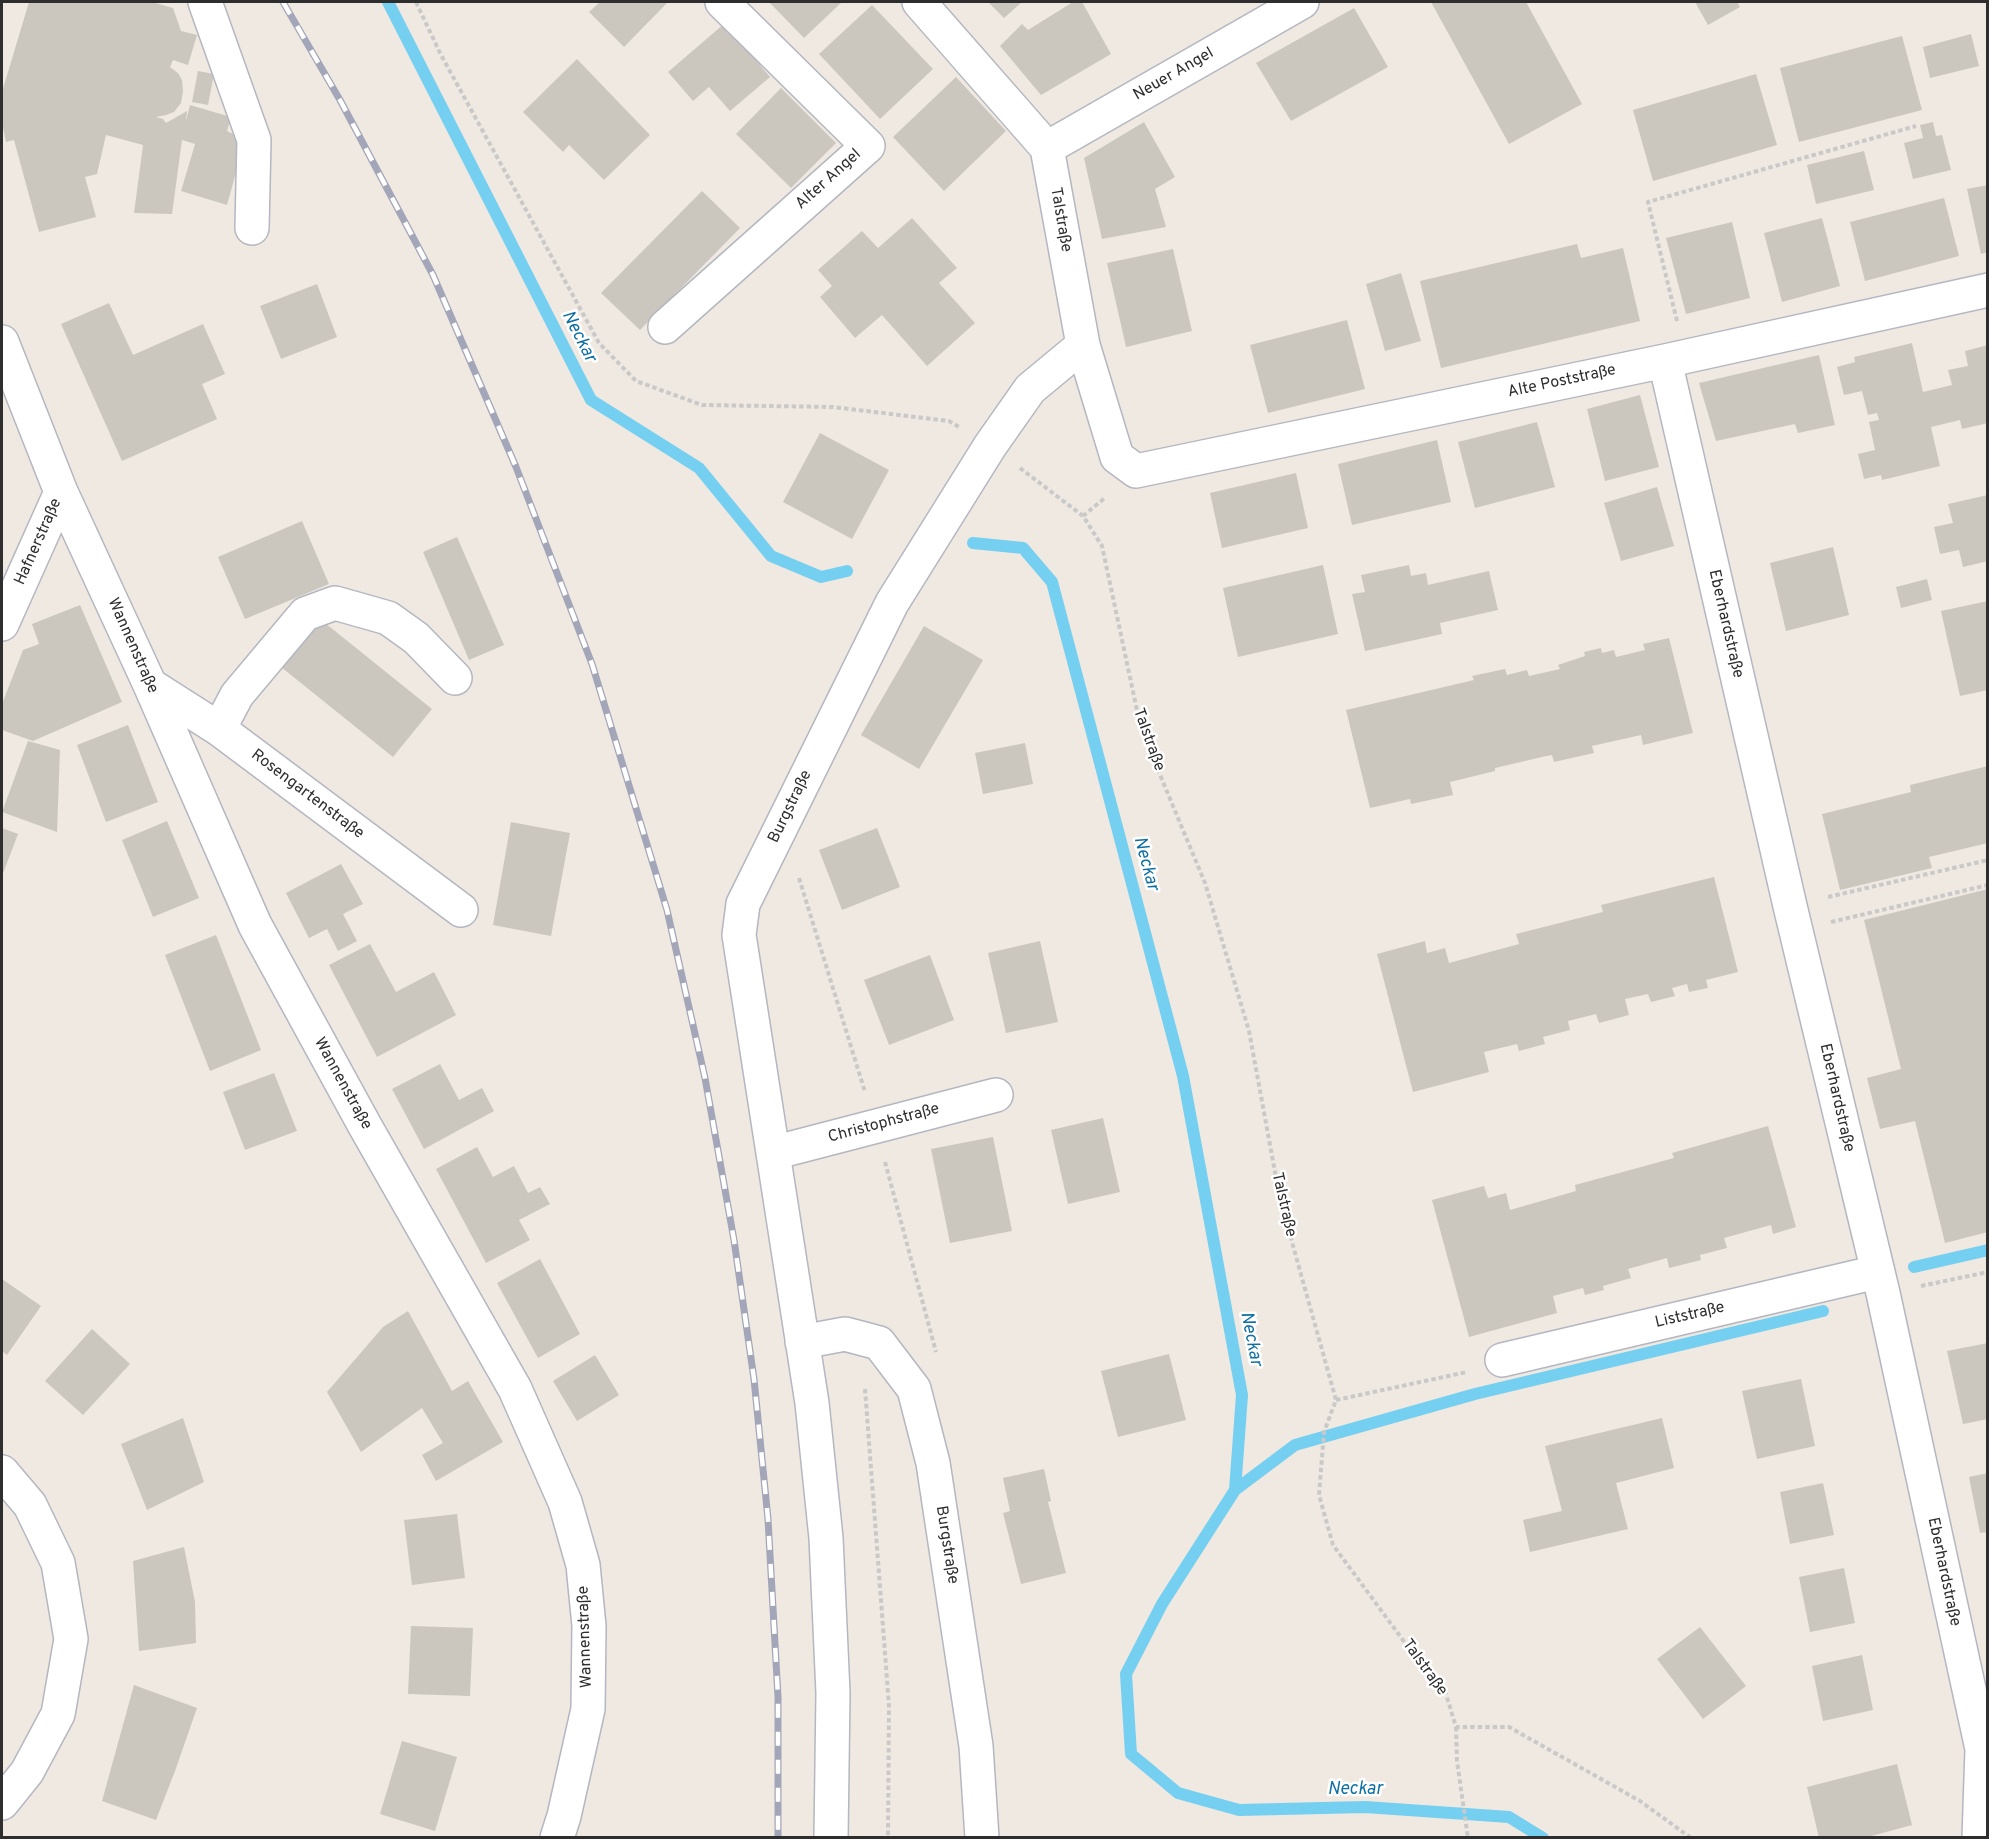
<!DOCTYPE html>
<meta charset="utf-8">
<style>
body{margin:0}
#map{position:relative;width:1989px;height:1839px;overflow:hidden;background:#efe9e1;font-family:Overpass,sans-serif}
canvas{display:block}
.frame{position:absolute;inset:0;border:3px solid #2e2e2e;pointer-events:none}
</style>
<div id="map">
<canvas width="1989" height="1839"></canvas>
<div class="frame"></div>
</div>
<script>
const c = document.querySelector('canvas').getContext('2d');
c.lineJoin = 'round';
const toPath = rows => new Path2D(rows.map(r => 'M' + r).join(''));
function stroke(path, color, width, dash) { c.strokeStyle = color; c.lineWidth = width; c.lineCap = dash ? 'butt' : 'round'; c.setLineDash(dash || []); c.stroke(path); }
function fill(path, color) { c.fillStyle = color; c.fill(path, 'evenodd'); }
function write(font, color, halo, rows, align = 'center') {
  c.font = font + ' Overpass,sans-serif'; c.lineWidth = 5; c.setLineDash([]); c.textBaseline = 'middle'; c.strokeStyle = halo; c.fillStyle = color; for (const [text, x, y, turn = 0] of rows) {
    c.save(); c.translate(x, y); c.rotate((+turn || 0) * Math.PI / 180); c.textAlign = isNaN(turn) ? turn : align; if (halo) c.strokeText(text, 0, 0); c.fillText(text, 0, 0); c.restore();
  }
}
stroke(toPath([
 [388,2,591,400,699,468,771,556,821,577,847,571],
 [973,543,1023,548,1052,582,1183,1076,1242,1395,1235,1490,1162,1604,1126,1674,1131,1754,1178,1793,1239,1810,1365,1807,1509,1817,1543,1838],
 [1914,1267,1988,1250],
 [1235,1490,1295,1445,1475,1394,1823,1311]
]), '#75cff0', 12);
fill(toPath([
 [29,2,152,2,173,8,181,31,197,35,188,65,173,60,170,67,178,73,182,80,183,91,181,103,174,112,166,115,156,117,163,119,166,123,187,111,186,121,190,105,231,117,227,131,245,140,227,205,181,191,195,144,182,140,172,214,134,213,143,145,106,135,97,174,85,177,96,217,39,232,14,140,6,142,2,122,2,92],
 [600,2,668,2,624,47,589,12],
 [769,2,842,2,804,38],
 [988,2,1022,2,1004,18],
 [1073,2,1082,2,1111,54,1041,95,1000,46,1022,24,1028,30],
 [1431,2,1526,2,1582,104,1509,144],
 [1695,2,1737,2,1740,7,1708,25],
 [872,5,933,69,880,119,819,54],
 [1354,8,1388,67,1291,121,1256,63],
 [725,23,770,77,730,111,709,87,693,101,668,72],
 [1971,34,1979,66,1930,78,1923,47],
 [1902,36,1922,110,1799,142,1780,68],
 [577,59,650,135,604,180,569,145,563,152,523,112],
 [198,71,214,74,208,105,192,102],
 [1756,74,1777,145,1653,181,1633,110],
 [956,77,1006,131,944,191,893,137],
 [781,88,836,143,791,188,736,134],
 [1144,122,1175,177,1155,189,1166,227,1102,239,1084,158],
 [1933,122,1936,136,1942,135,1951,170,1913,179,1904,143,1923,138,1920,125],
 [1864,151,1874,190,1816,204,1807,165],
 [1988,185,1988,252,1981,254,1967,189],
 [702,191,740,228,640,330,601,293],
 [1944,198,1959,256,1865,281,1850,222],
 [912,218,957,268,939,283,975,323,927,366,882,315,855,338,820,297,832,286,818,270,862,231,878,248],
 [1822,218,1840,286,1782,302,1764,233],
 [1732,222,1750,298,1686,314,1666,238],
 [1577,244,1581,258,1623,248,1640,321,1441,368,1420,281],
 [1173,249,1192,331,1126,347,1107,263],
 [1401,273,1421,341,1385,351,1366,284],
 [317,284,337,337,281,359,260,306],
 [109,303,133,355,203,324,225,374,202,384,217,419,122,461,61,324],
 [1347,320,1365,389,1268,413,1250,345],
 [1912,343,1923,392,1952,385,1948,370,1968,366,1965,351,1988,345,1988,423,1962,429,1960,420,1931,427,1940,466,1882,480,1881,475,1864,479,1858,454,1875,450,1869,422,1879,420,1877,413,1868,415,1862,391,1844,395,1837,367,1855,362,1854,357],
 [1819,355,1835,425,1798,433,1795,424,1716,441,1699,383],
 [1640,395,1659,467,1605,481,1587,409],
 [1537,422,1555,487,1475,508,1458,442],
 [820,433,889,470,852,539,783,502],
 [1437,440,1451,502,1352,525,1338,464],
 [1296,473,1308,528,1222,548,1210,493],
 [1657,487,1674,546,1621,561,1604,503],
 [1988,495,1988,561,1963,567,1959,550,1940,554,1934,527,1953,523,1948,504],
 [302,521,329,584,245,619,218,557],
 [457,537,504,645,469,660,423,552],
 [1833,547,1849,615,1786,631,1770,563],
 [1323,565,1338,634,1238,657,1223,588],
 [1409,565,1411,576,1426,573,1428,585,1489,571,1498,610,1440,623,1442,634,1365,651,1352,594,1365,592,1361,575],
 [1927,579,1932,600,1901,608,1896,587],
 [1988,601,1988,690,1960,696,1941,611],
 [80,605,122,702,33,741,2,730,2,704,23,650,39,644,32,624],
 [320,619,432,709,393,757,281,667],
 [924,626,983,660,919,769,861,735],
 [1669,638,1693,733,1643,745,1641,735,1592,746,1594,753,1554,762,1552,755,1542,757,1495,768,1495,771,1450,782,1453,795,1411,804,1410,799,1370,808,1346,710,1474,680,1472,676,1505,669,1507,675,1527,670,1529,676,1560,669,1558,665,1585,656,1584,652,1601,648,1602,653,1614,650,1616,657,1645,650,1643,644],
 [128,725,158,802,106,822,77,745],
 [28,741,60,750,57,832,2,812],
 [1025,743,1033,784,983,794,975,753],
 [1988,766,1988,843,1929,857,1932,868,1840,890,1822,814,1911,792,1910,785],
 [167,821,199,898,153,917,122,840],
 [511,822,570,833,551,936,493,925],
 [2,828,18,834,2,876],
 [877,828,900,887,842,910,819,850],
 [341,864,363,904,343,914,357,941,338,951,327,929,309,938,286,893],
 [1714,877,1738,972,1706,980,1708,988,1689,992,1687,984,1672,988,1675,996,1651,1002,1648,994,1625,999,1629,1015,1599,1023,1596,1014,1568,1021,1570,1030,1543,1037,1545,1044,1519,1051,1517,1044,1484,1052,1489,1072,1413,1092,1377,954,1425,941,1427,953,1445,948,1449,963,1519,944,1516,934,1603,912,1601,905],
 [1988,889,1988,1232,1945,1243,1915,1121,1880,1129,1867,1078,1901,1069,1864,920],
 [216,935,261,1050,210,1071,165,955],
 [1040,941,1058,1022,1006,1033,988,953],
 [370,944,396,992,434,972,456,1015,377,1057,329,965],
 [930,955,954,1020,889,1045,864,980],
 [440,1064,459,1100,482,1088,494,1111,424,1149,392,1089],
 [274,1073,297,1131,245,1150,223,1092],
 [1103,1118,1120,1192,1068,1204,1051,1130],
 [1768,1126,1796,1227,1773,1234,1771,1225,1724,1238,1727,1248,1700,1255,1701,1260,1669,1268,1667,1258,1628,1269,1631,1278,1603,1286,1604,1290,1585,1295,1583,1288,1553,1296,1557,1313,1469,1337,1432,1200,1484,1186,1488,1198,1506,1193,1510,1210,1576,1191,1575,1185,1674,1158,1672,1153],
 [993,1137,1012,1231,950,1243,931,1149],
 [477,1147,493,1177,514,1166,528,1193,540,1187,550,1204,519,1220,530,1240,486,1263,436,1169],
 [540,1259,580,1334,538,1358,497,1283],
 [2,1279,41,1306,7,1355,2,1351],
 [408,1311,452,1391,468,1381,503,1442,436,1481,422,1455,443,1443,422,1408,361,1452,327,1392,383,1327],
 [92,1329,130,1364,83,1415,45,1381],
 [1988,1343,1988,1419,1963,1424,1947,1351],
 [1169,1354,1186,1420,1118,1437,1101,1371],
 [595,1355,619,1395,577,1421,553,1381],
 [1801,1379,1815,1446,1757,1459,1742,1391],
 [183,1418,204,1482,147,1510,121,1444],
 [1662,1418,1674,1468,1616,1483,1628,1529,1530,1552,1523,1520,1562,1511,1545,1446],
 [1044,1469,1051,1501,1048,1502,1066,1573,1021,1584,1003,1513,1010,1511,1003,1478],
 [1988,1473,1988,1532,1980,1533,1969,1477],
 [1823,1483,1834,1535,1790,1544,1780,1492],
 [457,1514,465,1578,412,1585,404,1520],
 [184,1547,195,1602,196,1643,139,1651,133,1561],
 [1844,1568,1855,1623,1810,1632,1799,1577],
 [411,1626,473,1628,470,1696,408,1694],
 [1700,1627,1746,1686,1703,1719,1657,1659],
 [1862,1655,1873,1710,1823,1721,1812,1666],
 [134,1685,197,1708,175,1771,156,1820,102,1801],
 [402,1741,457,1757,435,1831,380,1814],
 [1897,1764,1912,1825,1864,1838,1819,1838,1807,1787]
]), '#cbc7bf');
const minor = toPath([
 [205,2,254,140,252,228],
 [919,2,1047,148,1083,345,1117,457,1136,471,1665,361,1988,290],
 [1047,148,1302,2],
 [665,327,868,146,722,2],
 [2,342,61,492,150,685,255,925,365,1126,515,1389,565,1502,583,1565,589,1626,588,1709,564,1816,557,1838],
 [1665,361,1790,906,1883,1293,1982,1749,1979,1838],
 [2,624,61,492],
 [150,685,219,729,461,910],
 [219,729,237,695,305,614,335,603,388,618,416,638,455,678],
 [773,1153,996,1095],
 [802,1342,845,1334,879,1343,914,1389,933,1463,976,1746,982,1838],
 [1502,1360,1877,1272],
 [2,1472,30,1505,58,1563,71,1639,58,1714,27,1772,2,1803],
 [831,1838,833,1693,826,1538,812,1403,739,935,743,904,892,603,990,446,1030,389,1083,345]
]);
stroke(minor, '#b4b7c1', 36);
stroke(toPath([
 [416,2,440,53,599,343,636,381,702,405,833,407,949,421,959,427],
 [1677,321,1648,202,1916,126],
 [1020,468,1083,516,1102,546,1141,729,1205,883,1249,1031,1280,1199,1336,1400,1324,1432,1319,1495,1333,1545,1411,1651,1446,1694,1456,1727,1509,1727,1640,1801,1691,1838],
 [1083,516,1106,497],
 [799,878,865,1092],
 [1828,897,1988,860],
 [1831,922,1988,885],
 [885,1162,936,1352],
 [1921,1286,1988,1272],
 [865,1389,889,1706,888,1838],
 [1336,1400,1467,1372],
 [1456,1727,1457,1761,1468,1838]
]), '#c9c9c9', 4, [4.5, 3]);
stroke(minor, '#fff', 33);
const rail = toPath([
 [283,2,340,100,433,275,516,467,592,664,667,910,705,1078,734,1240,754,1379,768,1519,778,1697,778,1838]
]);
stroke(rail, '#a3a6b8', 7);
stroke(rail, '#fff', 4.5, [14]);
write('16px', '#2e2e2e', '#fff', [
 ["Neuer Angel",1174,75,-30],
 ["Alter Angel",829,180,-42],
 ["Talstraße",1060,220,80],
 ["Alte Poststraße",1562,382,-12],
 ["Hafnerstraße",39,542,-66],
 ["Eberhardstraße",1725,624,77],
 ["Wannenstraße",132,646,66],
 ["Talstraße",1148,740,70],
 ["Rosengartenstraße",307,795,37],
 ["Burgstraße",791,807,-64],
 ["Wannenstraße",342,1084,61],
 ["Eberhardstraße",1836,1098,77],
 ["Christophstraße",884,1124,-15],
 ["Talstraße",1283,1205,77],
 ["Liststraße",1690,1316,-13],
 ["Burgstraße",946,1545,81],
 ["Eberhardstraße",1943,1572,78],
 ["Wannenstraße",586,1637,-92],
 ["Talstraße",1424,1668,54]
]);
write('italic 18px', '#0d6fa3', '#fff', [
 ["Neckar",578,337,63],
 ["Neckar",1145,864,75],
 ["Neckar",1250,1339,79],
 ["Neckar",1355,1790]
]);
</script>
